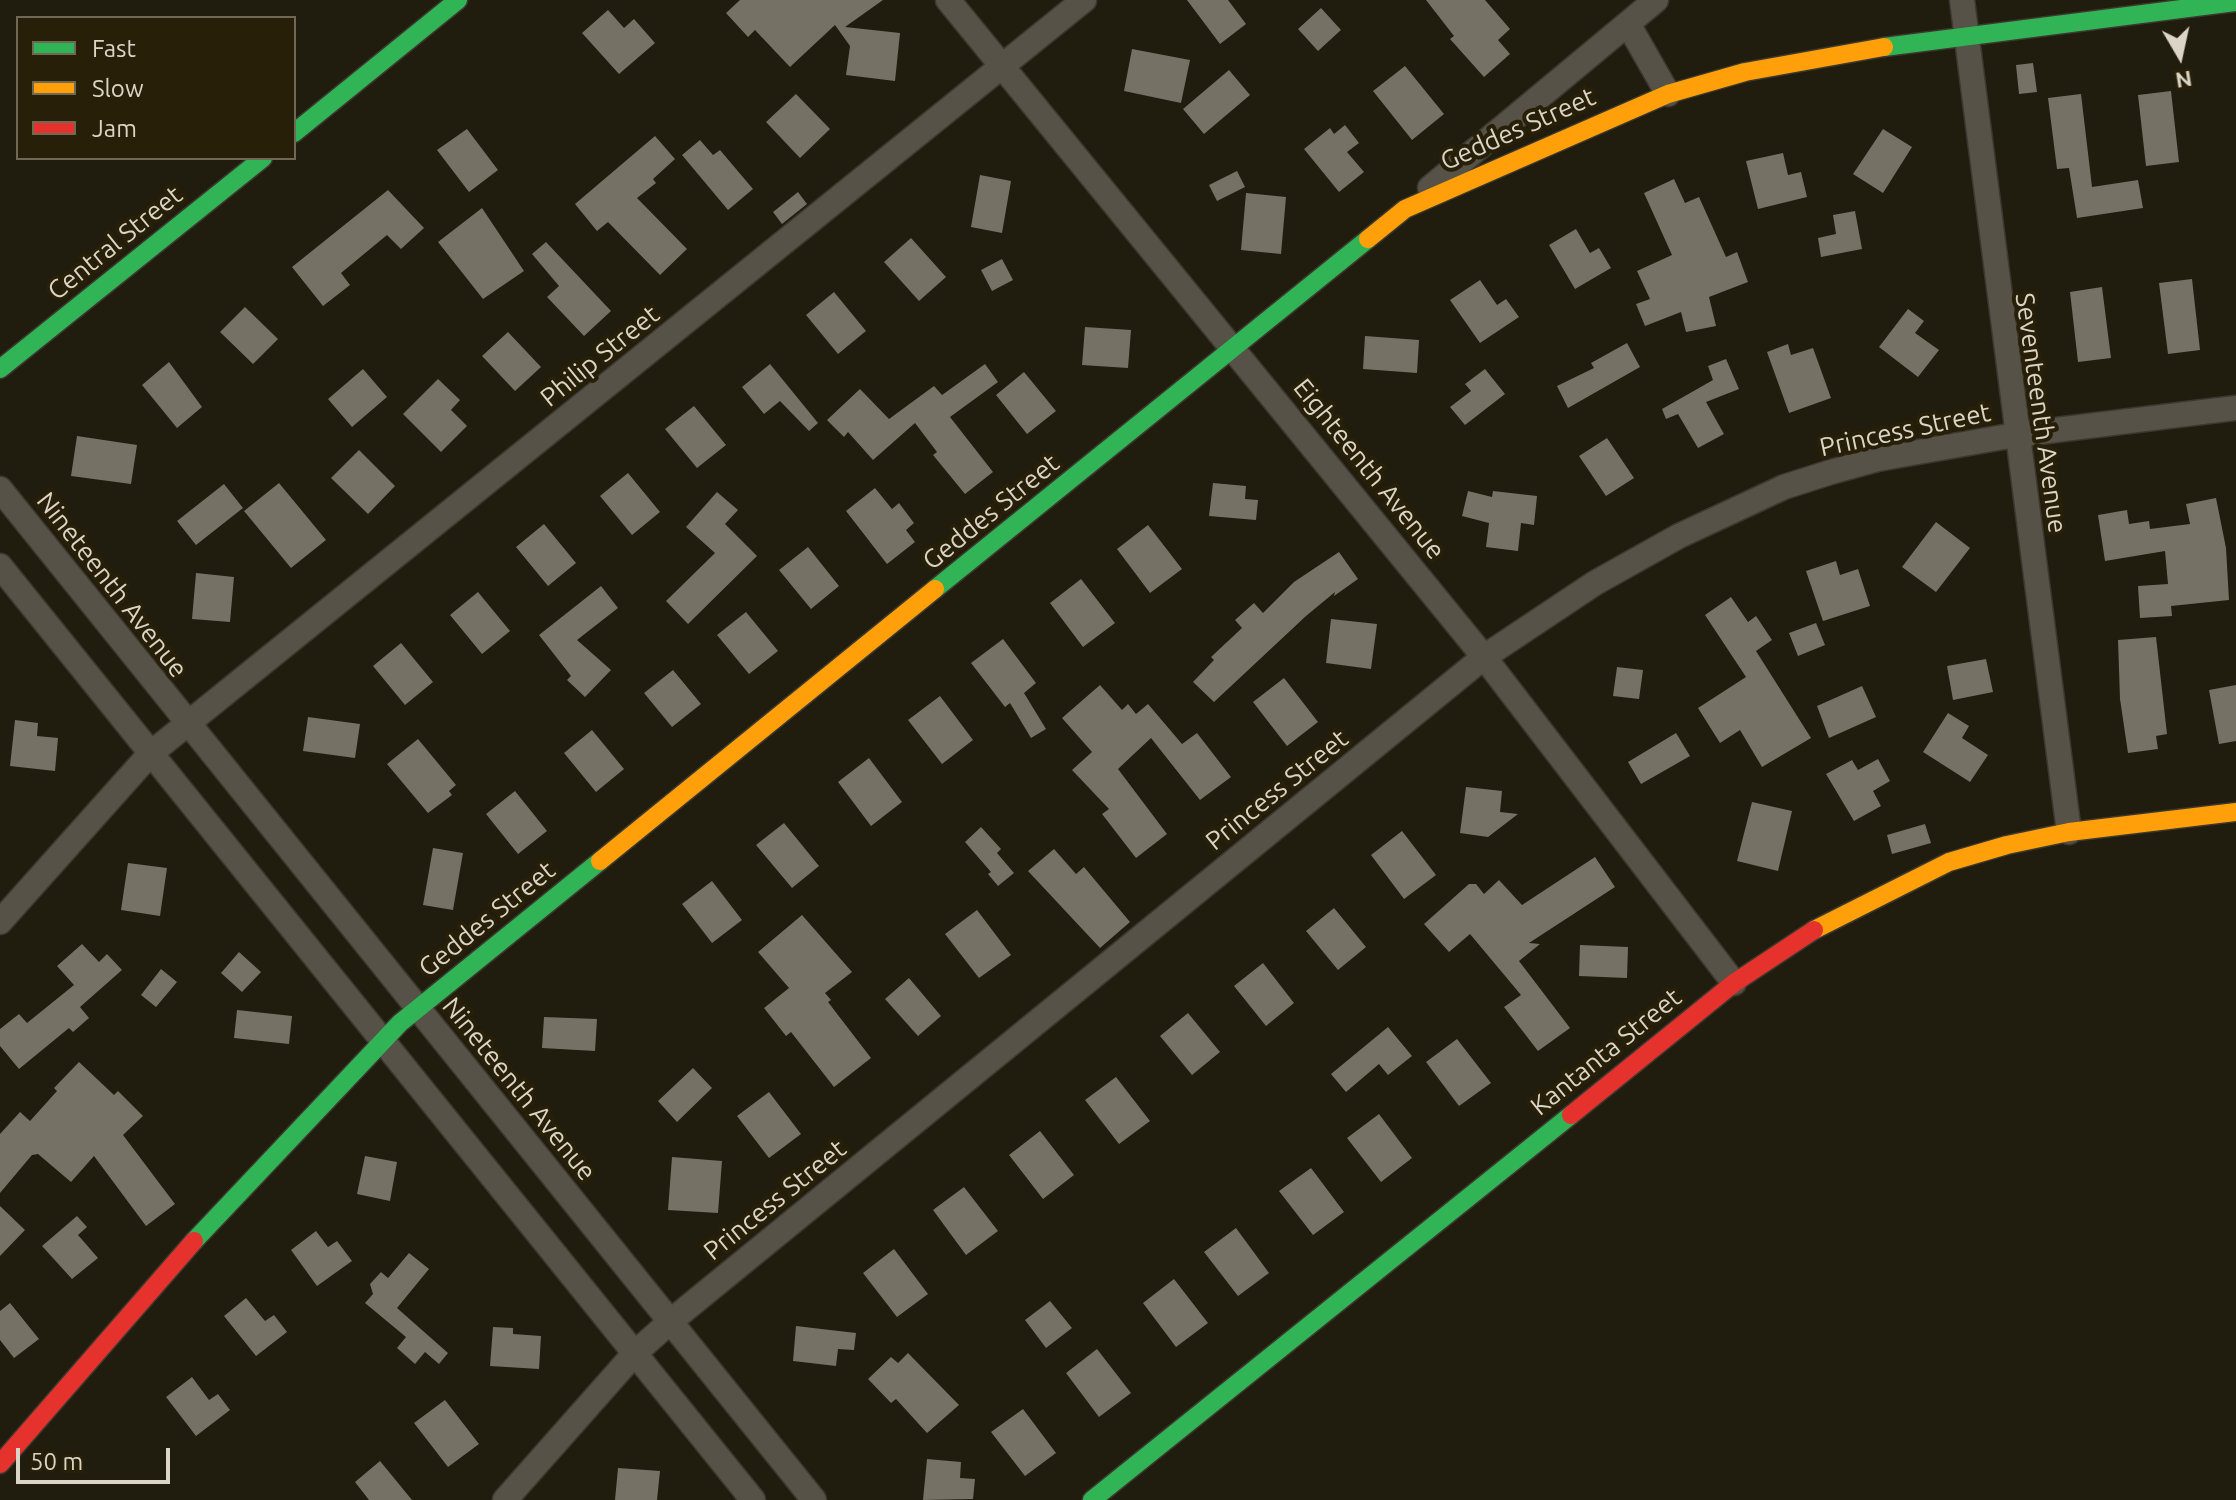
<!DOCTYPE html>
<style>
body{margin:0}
#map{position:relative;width:2236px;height:1500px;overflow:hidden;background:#201c0e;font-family:Ubuntu,sans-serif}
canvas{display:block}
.legend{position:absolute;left:16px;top:16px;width:280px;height:144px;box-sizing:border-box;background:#271f07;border:2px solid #6f6854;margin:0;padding:10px 14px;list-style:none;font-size:24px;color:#dbd5c7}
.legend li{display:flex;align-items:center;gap:16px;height:40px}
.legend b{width:40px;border:2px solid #6f6854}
.north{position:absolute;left:2140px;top:16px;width:80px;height:80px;-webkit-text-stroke:6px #271f07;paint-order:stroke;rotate:171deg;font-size:22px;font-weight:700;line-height:32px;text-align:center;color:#dbd5c7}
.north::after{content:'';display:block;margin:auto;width:28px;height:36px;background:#dbd5c7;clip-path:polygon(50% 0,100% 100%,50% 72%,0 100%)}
.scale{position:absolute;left:16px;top:1448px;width:154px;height:36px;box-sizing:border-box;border:4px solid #dbd5c7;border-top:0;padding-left:10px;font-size:24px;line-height:28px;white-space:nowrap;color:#dbd5c7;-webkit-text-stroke:6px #271f07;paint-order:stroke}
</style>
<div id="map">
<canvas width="2236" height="1500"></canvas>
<ul class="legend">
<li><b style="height:10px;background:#30b455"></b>Fast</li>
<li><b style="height:10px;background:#ff9f0a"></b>Slow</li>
<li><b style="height:10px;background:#e5322d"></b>Jam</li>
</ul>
<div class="north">N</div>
<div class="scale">50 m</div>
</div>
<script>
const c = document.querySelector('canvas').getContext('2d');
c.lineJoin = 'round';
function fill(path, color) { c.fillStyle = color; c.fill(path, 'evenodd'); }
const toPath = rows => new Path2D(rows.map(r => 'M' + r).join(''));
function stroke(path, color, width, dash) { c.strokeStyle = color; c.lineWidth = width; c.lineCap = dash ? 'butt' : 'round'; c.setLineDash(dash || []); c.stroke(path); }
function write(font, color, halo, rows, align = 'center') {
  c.font = font + ' Ubuntu,sans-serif'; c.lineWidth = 8; c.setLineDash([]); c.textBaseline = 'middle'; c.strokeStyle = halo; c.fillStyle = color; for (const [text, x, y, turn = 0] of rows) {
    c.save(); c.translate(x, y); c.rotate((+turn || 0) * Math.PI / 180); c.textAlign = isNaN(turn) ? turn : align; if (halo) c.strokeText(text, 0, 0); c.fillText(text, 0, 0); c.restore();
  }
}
fill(toPath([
 [740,0,883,0,845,27,900,33,895,81,846,75,850,46,835,25,790,67,755,30,748,37,726,13],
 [1187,0,1228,0,1246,24,1220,44],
 [1426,0,1485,0,1510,29,1498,40,1510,54,1484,77,1450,39,1454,36],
 [1321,8,1341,30,1318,51,1298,29],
 [608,10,624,28,634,19,655,43,619,74,582,33],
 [1132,49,1190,60,1181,103,1124,91],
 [2033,63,2037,92,2019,94,2016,65],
 [1405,66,1444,114,1412,140,1373,91],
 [1229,70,1250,95,1204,134,1183,109],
 [2171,91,2179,162,2146,166,2138,95],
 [796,94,830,129,800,158,766,122],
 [2081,94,2092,187,2138,180,2143,208,2077,218,2069,168,2057,169,2048,98],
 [1345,125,1359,143,1347,152,1364,172,1339,192,1304,149,1330,128,1334,134],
 [467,129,498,170,469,192,437,150],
 [1883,129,1912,147,1883,193,1853,174],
 [655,136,675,159,653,179,656,183,637,198,687,249,660,275,608,222,597,231,575,204],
 [700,140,713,155,720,150,753,189,728,210,682,155],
 [1783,153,1788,175,1801,172,1807,197,1758,209,1746,161],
 [1237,171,1245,187,1217,201,1209,185],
 [980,175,1011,181,1002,233,971,227],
 [1674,179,1685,203,1699,197,1726,257,1737,252,1748,282,1709,297,1716,326,1686,332,1681,312,1645,326,1636,304,1650,299,1637,271,1672,255,1644,193],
 [388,190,424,228,401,249,387,235,341,273,350,285,323,306,292,267],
 [798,192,807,204,782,224,773,212],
 [1246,193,1286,197,1281,254,1241,250],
 [482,208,524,271,483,299,438,242],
 [1855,211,1862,249,1821,257,1818,238,1836,234,1833,215],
 [1576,229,1590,253,1599,248,1611,268,1575,289,1549,245],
 [911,238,946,277,919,301,884,262],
 [546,242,611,311,584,336,547,297,559,286,532,254],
 [1002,259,1013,280,992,291,981,270],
 [2192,279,2200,350,2168,354,2159,283],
 [1480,280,1497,305,1506,299,1519,317,1480,343,1450,300],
 [2102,287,2111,358,2078,362,2070,292],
 [834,292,866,331,838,354,806,315],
 [245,307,278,339,253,364,220,332],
 [1908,309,1924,321,1915,333,1939,350,1918,377,1879,347],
 [1085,327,1131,330,1128,368,1082,365],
 [508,332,541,367,515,391,482,356],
 [1365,336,1419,340,1417,373,1363,369],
 [1627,343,1640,367,1568,408,1557,386,1594,368,1591,363],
 [1788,344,1791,355,1813,348,1831,398,1789,413,1767,352],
 [1726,359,1739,389,1706,402,1724,434,1698,448,1678,414,1666,419,1662,409,1713,380,1708,366],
 [169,362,202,407,177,428,142,385],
 [770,364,818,423,809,431,780,401,764,414,742,387],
 [985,364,998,382,950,417,993,472,965,494,933,455,937,452,915,423,873,460,848,432,844,437,827,420,860,389,889,419,934,386,942,395],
 [363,369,387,397,352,427,328,399],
 [1485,369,1505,394,1465,425,1450,407,1471,391,1465,384],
 [1024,372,1056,411,1027,434,996,395],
 [438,379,460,400,451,410,467,426,441,452,403,414],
 [694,406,726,445,697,468,665,429],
 [77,436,137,445,131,484,71,476],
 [1607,438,1634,478,1606,496,1579,456],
 [359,450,395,486,368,514,331,478],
 [628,473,660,512,632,535,600,496],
 [279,483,326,540,291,568,244,511],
 [1213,483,1246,486,1245,499,1258,500,1256,520,1209,516],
 [224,484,243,508,196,545,177,521],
 [875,488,892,509,899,503,914,523,906,530,915,542,887,564,846,511],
 [1468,491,1492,497,1493,491,1537,496,1534,525,1521,523,1518,551,1486,547,1489,523,1462,516],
 [717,492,738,510,725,524,757,556,688,624,666,601,715,553,686,527],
 [2216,498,2226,548,2229,600,2171,606,2172,616,2140,618,2138,586,2168,584,2165,551,2105,561,2098,515,2127,510,2129,524,2149,521,2150,529,2190,524,2186,504],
 [1936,522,1970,548,1936,592,1902,567],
 [544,524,576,563,548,586,516,547],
 [1148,525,1182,569,1150,593,1117,549],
 [808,547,839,586,811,609,779,570],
 [1339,552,1358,579,1334,596,1335,592,1306,616,1214,702,1193,682,1214,660,1211,657,1242,628,1235,620,1254,603,1263,613,1294,582],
 [1836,561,1840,575,1858,569,1870,606,1823,621,1806,571],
 [196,573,234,577,230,622,192,619],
 [1081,579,1115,623,1083,647,1050,603],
 [601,586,618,608,577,640,611,670,585,697,567,680,571,676,539,635],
 [478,592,510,631,482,654,450,615],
 [1731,597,1748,622,1756,616,1772,640,1756,651,1811,738,1762,767,1740,730,1720,743,1698,708,1746,677,1705,615],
 [746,612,778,651,749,674,717,635],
 [1331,619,1377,624,1371,669,1326,663],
 [1816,623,1825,645,1798,656,1789,633],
 [2156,637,2167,734,2156,736,2158,749,2128,753,2120,699,2118,640],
 [1003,639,1036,683,1024,693,1046,729,1031,738,1010,703,1005,707,971,663],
 [401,643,433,682,405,705,373,666],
 [1986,659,1993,692,1953,700,1947,666],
 [1617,667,1643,670,1639,699,1613,696],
 [673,670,701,704,672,727,644,693],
 [1284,678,1318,722,1287,746,1253,702],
 [1100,685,1122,710,1128,704,1136,714,1148,704,1182,744,1197,733,1231,777,1200,800,1151,738,1118,769,1167,834,1136,858,1102,814,1109,809,1072,770,1092,752,1062,718],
 [2236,685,2236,741,2219,744,2209,690],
 [1862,686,1876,717,1829,738,1817,706],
 [940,696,973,740,942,764,908,720],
 [1948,713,1969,726,1962,738,1988,755,1970,782,1923,752],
 [308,717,360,724,355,758,303,751],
 [15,720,38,723,37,736,58,738,55,771,10,766],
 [592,730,624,769,596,792,564,753],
 [1676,733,1690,756,1641,784,1628,762],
 [418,739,456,785,449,791,452,795,428,813,387,764],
 [869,758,902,802,871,826,838,782],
 [1878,759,1890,781,1873,791,1881,806,1854,821,1826,774,1852,760,1858,770],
 [1466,787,1502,791,1500,812,1518,814,1488,837,1460,833],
 [515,791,547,831,518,854,486,814],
 [1752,802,1792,811,1778,871,1737,861],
 [784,823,819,866,792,888,756,845],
 [1925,824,1931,843,1892,854,1887,835],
 [981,827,1001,849,997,853,1014,873,998,886,988,874,991,872,965,842],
 [1402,831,1436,875,1404,899,1371,855],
 [433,848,463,853,453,910,423,905],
 [1054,849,1076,874,1084,867,1130,922,1100,948,1028,871],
 [1595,857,1615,887,1529,943,1540,944,1519,961,1570,1028,1538,1051,1504,1007,1521,995,1470,934,1449,952,1424,924,1469,884,1476,884,1484,894,1499,880,1522,905],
 [128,863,167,868,160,916,121,910],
 [712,881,742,920,712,943,682,904],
 [1334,908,1366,947,1338,970,1306,931],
 [977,910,1011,955,979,978,945,934],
 [802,915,852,972,825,993,831,1000,828,1002,871,1058,834,1087,791,1032,786,1036,764,1008,789,988,758,952],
 [82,944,99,962,107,954,122,970,80,1007,89,1018,73,1032,69,1028,19,1069,0,1046,0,1029,19,1014,27,1023,74,985,57,966],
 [1580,945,1628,947,1627,978,1579,976],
 [239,952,261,972,242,992,221,973],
 [1263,963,1294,1003,1266,1026,1234,986],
 [161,969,177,982,156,1007,141,995],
 [909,978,941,1016,918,1036,885,999],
 [237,1010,292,1016,289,1044,234,1038],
 [1188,1013,1220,1052,1192,1075,1160,1036],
 [544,1017,597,1019,595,1051,542,1048],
 [1388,1027,1412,1056,1388,1075,1379,1064,1346,1092,1331,1074],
 [1457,1039,1491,1083,1459,1106,1426,1062],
 [79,1062,114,1095,118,1091,143,1116,123,1135,175,1204,146,1226,94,1156,71,1182,38,1154,32,1155,0,1193,0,1134,20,1112,30,1121,57,1091,54,1088],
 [693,1068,712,1088,677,1122,658,1101],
 [1116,1077,1150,1121,1119,1144,1085,1100],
 [769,1092,801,1134,769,1158,737,1116],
 [1379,1114,1412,1158,1381,1182,1347,1138],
 [1040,1131,1074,1175,1043,1199,1009,1155],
 [365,1156,397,1162,390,1201,357,1194],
 [672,1157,722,1161,718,1213,668,1210],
 [1311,1168,1344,1212,1313,1235,1279,1191],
 [964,1187,998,1231,966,1255,933,1210],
 [0,1206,25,1230,0,1256],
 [77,1216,87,1227,78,1235,98,1258,72,1279,42,1246],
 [1236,1228,1269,1273,1238,1296,1204,1252],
 [316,1231,328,1247,337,1241,352,1261,317,1286,291,1250],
 [894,1249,928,1294,897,1317,863,1273],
 [409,1253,429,1269,397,1308,448,1353,439,1364,425,1352,415,1364,397,1348,406,1337,365,1303,373,1294,370,1284,381,1272,388,1278],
 [1174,1279,1208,1323,1176,1347,1143,1303],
 [246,1298,265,1321,274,1315,287,1332,256,1356,224,1316],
 [1050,1301,1072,1328,1046,1348,1025,1320],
 [10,1303,39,1339,14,1358,0,1340,0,1311],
 [796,1326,856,1333,854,1350,838,1349,836,1366,793,1361],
 [493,1327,513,1328,513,1334,541,1336,539,1369,490,1366],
 [1097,1349,1131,1393,1099,1417,1066,1373],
 [908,1353,959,1405,927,1433,896,1399,891,1403,868,1379,891,1357,898,1363],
 [192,1377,209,1400,218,1394,230,1410,196,1436,166,1397],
 [445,1400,479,1444,448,1467,414,1423],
 [1023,1409,1056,1453,1025,1476,991,1432],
 [927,1459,961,1462,960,1478,975,1479,973,1499,923,1500],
 [380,1461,412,1500,369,1500,355,1482],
 [618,1468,660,1471,657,1500,615,1500]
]), '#757165');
const street = toPath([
 [948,0,1484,657,1734,983],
 [1962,0,2069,832],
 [1628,24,1668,94],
 [1430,188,1656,0],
 [0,489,814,1500],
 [0,566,753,1500],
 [0,922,150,754,1084,0],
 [505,1500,635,1353,671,1321,1484,657,1595,583,1679,536,1784,487,1831,472,1878,459,2015,435,2236,408]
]);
const fast = toPath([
 [1884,47,2236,2],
 [294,133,458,0],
 [0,369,263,158],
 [935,589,1368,239],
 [194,1241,400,1023,600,861],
 [1092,1500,1571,1115]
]);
const slow = toPath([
 [1368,239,1405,209,1668,94,1745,72,1884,47],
 [600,861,935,589],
 [1814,930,1949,862,2007,845,2069,832,2236,812]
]);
const jam = toPath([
 [1571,1115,1734,983,1814,930],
 [0,1464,194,1241]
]);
stroke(street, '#3c382f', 27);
stroke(fast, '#3c382f', 21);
stroke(slow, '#3c382f', 21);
stroke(jam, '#3c382f', 21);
stroke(street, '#565248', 24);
stroke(fast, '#30b455', 18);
stroke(slow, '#ff9f0a', 18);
stroke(jam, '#e5322d', 18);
write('26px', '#dbd5c7', '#271f07', [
 ["Geddes Street",1518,129,-24],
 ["Central Street",115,243,-39],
 ["Philip Street",600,356,-39],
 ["Seventeenth Avenue",2041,413,82],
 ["Princess Street",1905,430,-12],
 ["Eighteenth Avenue",1369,469,51],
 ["Geddes Street",991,512,-39],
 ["Nineteenth Avenue",112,585,52],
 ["Princess Street",1277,790,-39],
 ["Geddes Street",487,919,-39],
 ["Kantanta Street",1606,1052,-39],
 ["Nineteenth Avenue",519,1089,51],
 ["Princess Street",775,1200,-39]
]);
</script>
